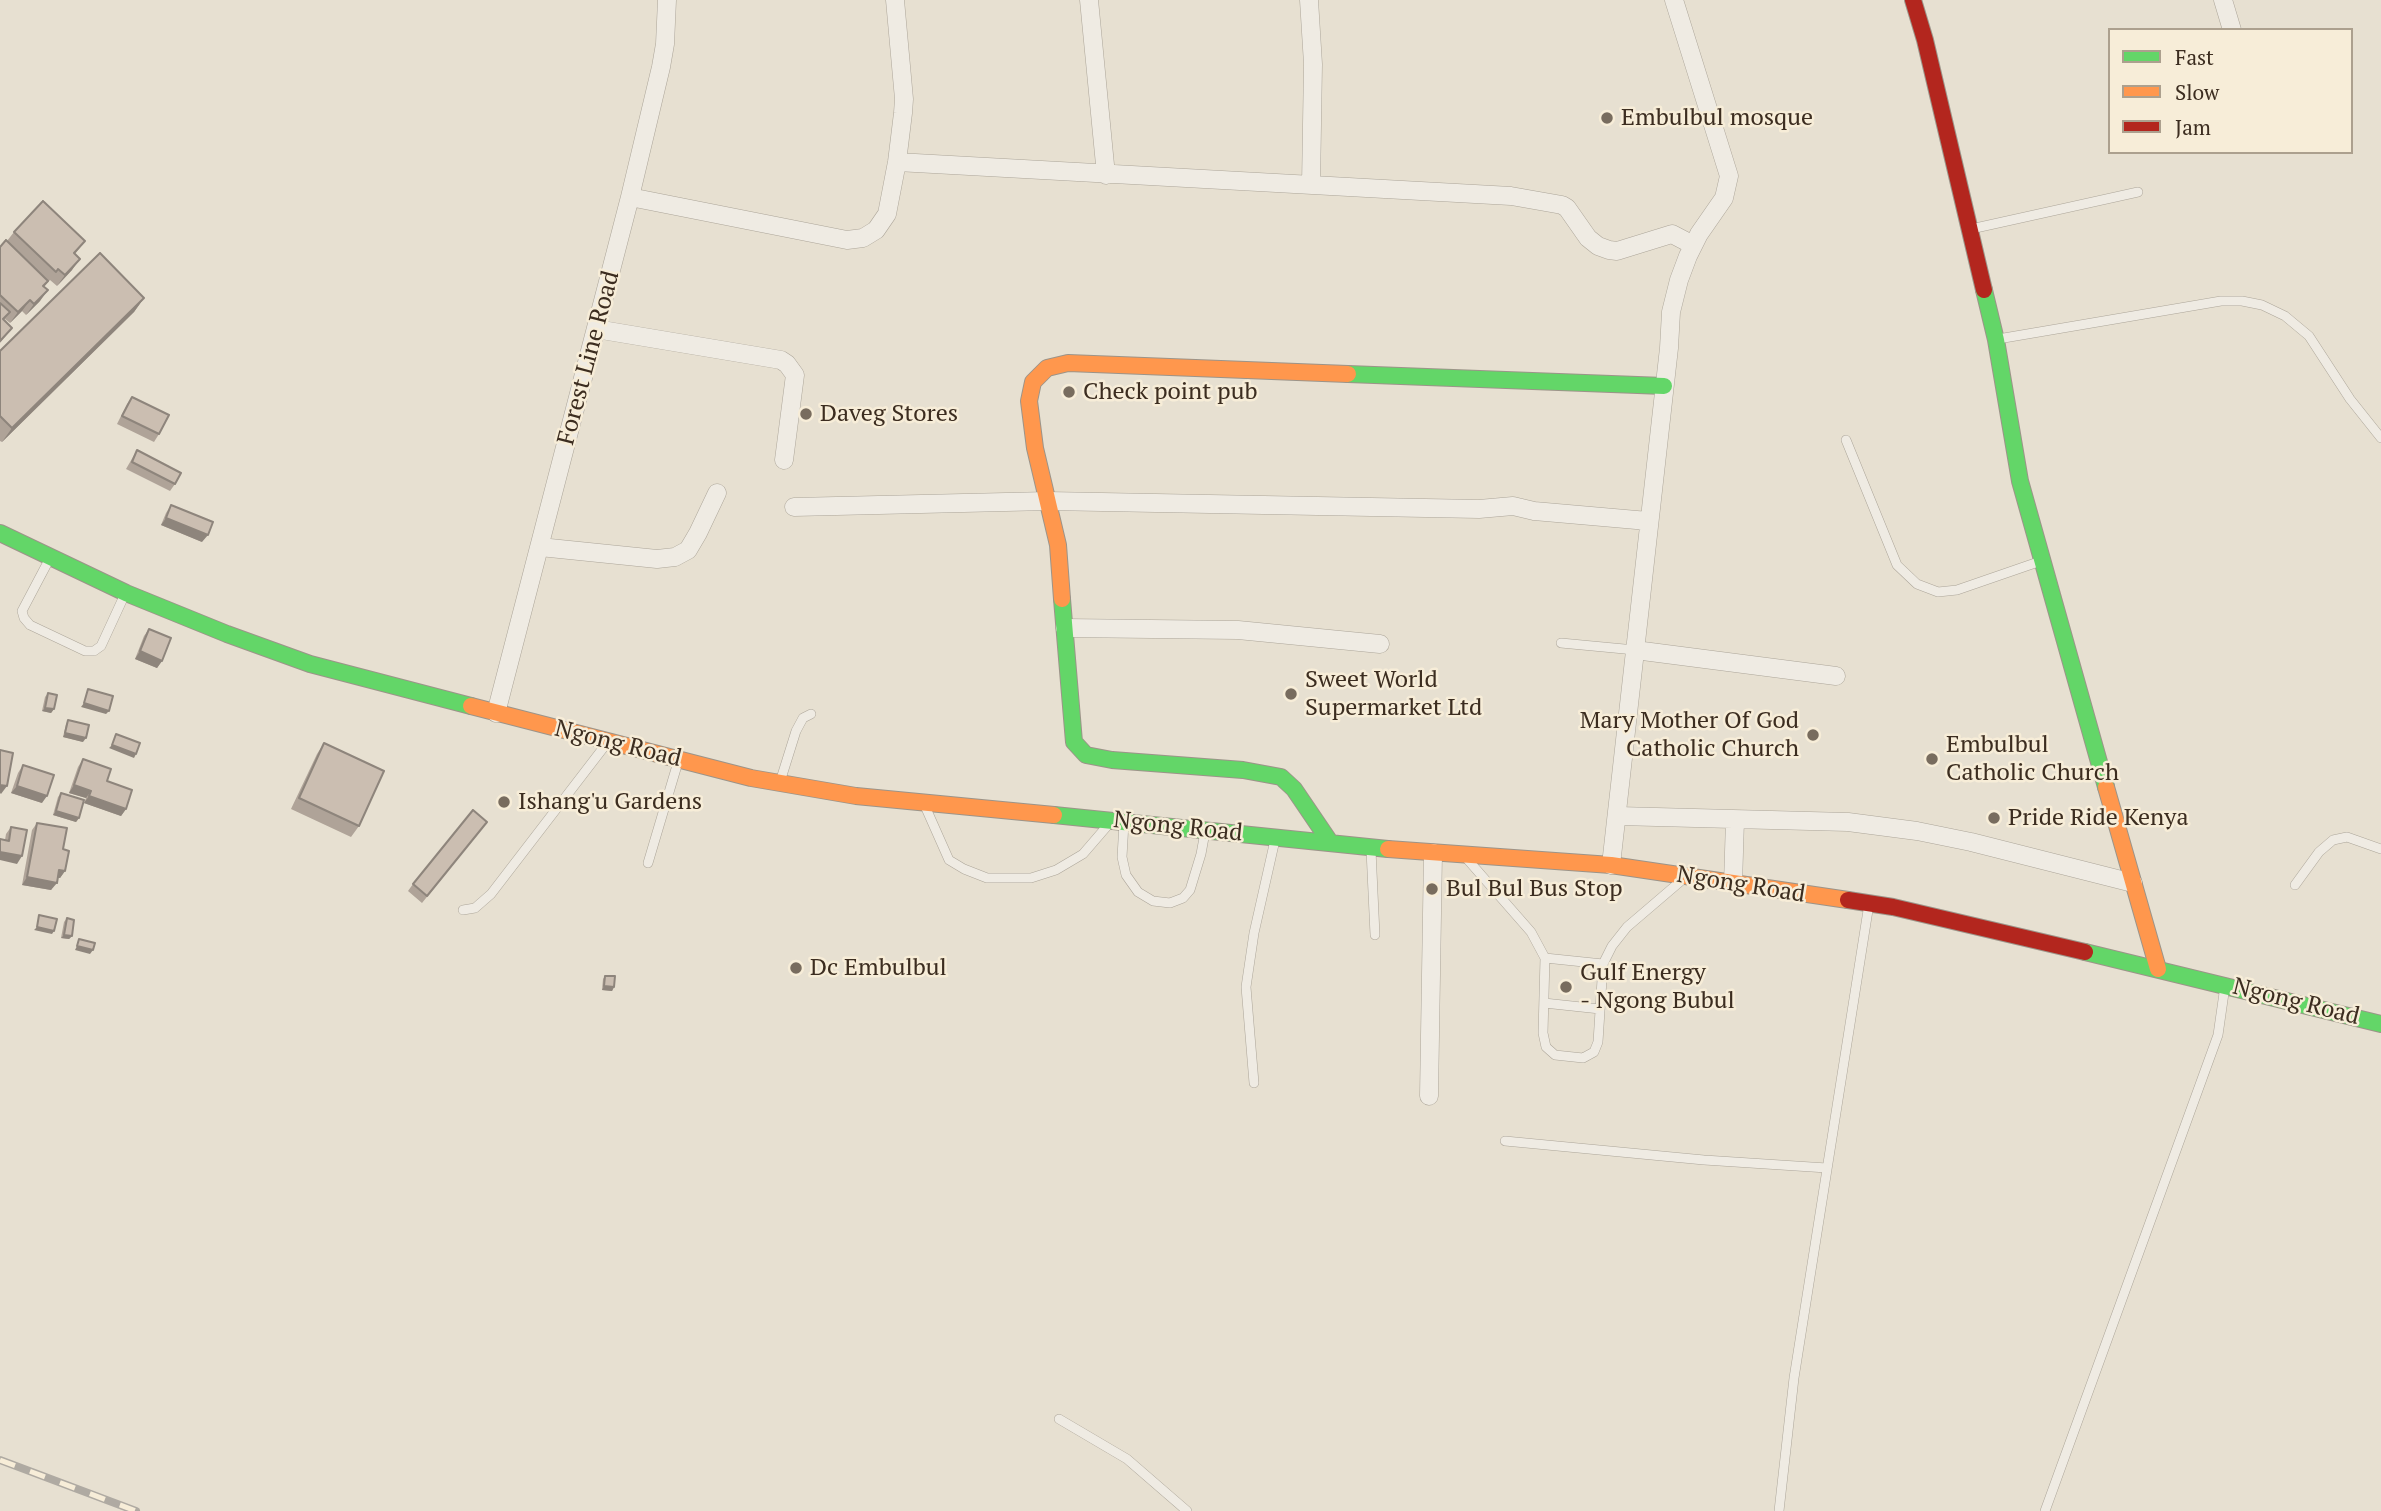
<!DOCTYPE html>
<style>
body{margin:0}
#map{position:relative;width:2381px;height:1511px;overflow:hidden;background:#e7e0d1;font-family:"PT Serif",serif}
canvas{display:block}
.legend{position:absolute;left:2108px;top:28px;width:245px;height:126px;box-sizing:border-box;background:#f7edd8;border:2px solid #aca08e;margin:0;padding:9px 12px;list-style:none;font-size:21px;color:#3c2d20}
.legend li{display:flex;align-items:center;gap:14px;height:35px}
.legend b{width:35px;border:2px solid #aca08e}
</style>
<div id="map">
<canvas width="2381" height="1511"></canvas>
<ul class="legend">
<li><b style="height:9px;background:#63d668"></b>Fast</li>
<li><b style="height:9px;background:#ff974d"></b>Slow</li>
<li><b style="height:9px;background:#b3261e"></b>Jam</li>
</ul>
</div>
<script>
const c = document.querySelector('canvas').getContext('2d');
c.lineJoin = 'round';
const toPath = rows => new Path2D(rows.map(r => 'M' + r).join(''));
function stroke(path, color, width, dash) { c.strokeStyle = color; c.lineWidth = width; c.lineCap = dash ? 'butt' : 'round'; c.setLineDash(dash || []); c.stroke(path); }
function fill(path, color) { c.fillStyle = color; c.fill(path, 'evenodd'); }
function write(font, color, halo, rows, align = 'center') {
  c.font = font + ' "PT Serif",serif'; c.lineWidth = 5; c.setLineDash([]); c.textBaseline = 'middle'; c.strokeStyle = halo; c.fillStyle = color; for (const [text, x, y, turn = 0] of rows) {
    c.save(); c.translate(x, y); c.rotate((+turn || 0) * Math.PI / 180); c.textAlign = isNaN(turn) ? turn : align; if (halo) c.strokeText(text, 0, 0); c.fillText(text, 0, 0); c.restore();
  }
}
const lane = toPath([
 [1971,229,2138,192],
 [1998,339,2221,301,2242,301,2262,305,2285,316,2309,336,2350,399,2381,438],
 [1846,440,1897,565,1917,584,1938,592,1957,590,2041,561],
 [50,558,22,611,24,618,30,625,85,651,94,651,101,646,125,594],
 [1561,643,1635,650],
 [780,782,796,731,803,718,811,714],
 [925,806,949,860,964,869,987,878,1031,878,1056,870,1083,854,1108,825],
 [1124,823,1122,857,1126,875,1138,892,1153,901,1170,903,1183,898,1190,890,1201,854,1205,832],
 [1371,850,1375,935],
 [1468,860,1531,932,1545,958,1543,1033,1546,1047,1555,1055,1583,1058,1594,1052,1598,1042,1603,964,1612,946,1627,927,1682,880],
 [648,863,678,762],
 [2295,885,2319,852,2333,840,2347,837,2381,849],
 [463,910,475,908,491,894,607,743],
 [1545,958,1603,964],
 [1544,1003,1600,1009],
 [1254,1083,1246,987,1254,933,1275,840],
 [1505,1141,1704,1160,1827,1168],
 [1059,1419,1127,1459,1187,1511],
 [1779,1511,1794,1378,1869,904],
 [2045,1511,2218,1035,2225,986]
]);
const street = toPath([
 [1089,0,1106,175],
 [1309,0,1313,64,1311,185],
 [2223,0,2232,30],
 [897,162,1511,196,1562,205,1567,208,1588,238,1598,246,1609,250,1617,251,1672,234,1693,245],
 [630,197,847,240,863,238,876,230,887,214,897,162,903,113,904,99,895,0],
 [596,329,781,360,787,364,795,375,784,460],
 [794,507,1048,501,1479,509,1513,506,1534,511,1648,521],
 [540,547,657,559,675,557,688,550,698,533,717,493],
 [1065,628,1238,630,1380,644],
 [1635,650,1836,676],
 [496,713,630,197,661,67,665,44,667,0],
 [1618,816,1848,822,1917,831,1971,842,2133,883],
 [1611,865,1669,348,1671,312,1679,280,1688,256,1699,234,1724,198,1729,176,1674,0],
 [1733,884,1735,820],
 [1429,1096,1433,853]
]);
const fast = toPath([
 [1984,290,1996,340,2020,481,2106,787],
 [1348,374,1664,386],
 [0,533,126,593,227,634,310,664,471,706],
 [1062,599,1074,742,1086,755,1112,760,1243,770,1281,777,1294,789,1330,842],
 [1054,815,1388,849],
 [2085,952,2381,1024]
]);
const slow = toPath([
 [1062,599,1058,545,1035,448,1029,401,1033,382,1047,368,1068,363,1348,374],
 [471,706,751,778,856,796,1054,815],
 [2106,787,2158,969],
 [1388,849,1611,865,1848,900]
]);
const jam = toPath([
 [1913,0,1925,40,1984,290],
 [1848,900,1893,907,2085,952]
]);
stroke(lane, '#aca599', 10);
stroke(street, '#aca599', 19);
stroke(fast, '#9c9489', 18);
stroke(slow, '#9c9489', 18);
stroke(jam, '#9c9489', 18);
stroke(lane, '#efebe3', 9);
stroke(street, '#efebe3', 18);
stroke(fast, '#63d668', 16);
stroke(slow, '#ff974d', 16);
stroke(jam, '#b3261e', 16);
const rail = toPath([
 [0,1460,136,1511]
]);
stroke(rail, '#afaaa2', 8);
stroke(rail, '#f7edd8', 5, [16]);
fill(toPath([
 [14,232,85,241,75,254,72,270,57,286,50,280,44,287,40,301,26,315,22,311,10,323,5,319,4,320,12,328,0,343,0,247,7,241],
 [144,298,134,312,2,442,0,441,0,351],
 [132,397,159,434,154,442,117,424,127,404],
 [137,450,175,484,170,491,126,469],
 [171,505,202,542,161,525,166,513],
 [149,629,162,661,157,668,135,659,144,636],
 [48,693,54,709,51,713,42,711,45,697],
 [68,720,83,742,63,737,66,724],
 [324,743,359,826,351,837,291,809,317,754],
 [83,759,107,781,126,809,121,816,84,803,86,798,69,793,78,767],
 [23,765,42,803,11,793,18,773],
 [61,793,79,818,76,822,53,815,58,797],
 [487,822,422,903,408,891,413,884],
 [37,823,63,849,65,871,60,878,58,878,51,890,22,885,32,830],
 [11,827,17,864,5,840,6,834],
 [67,918,72,936,69,939,61,938,64,922],
 [605,976,614,987,612,991,602,990,603,979]
]), '#afa398');
fill(toPath([
 [80,259,72,270,57,286,65,275],
 [48,290,40,301,26,315,34,304],
 [144,298,134,312,2,442,12,428],
 [30,300,22,311,10,323,18,312],
 [166,518,208,535,202,542,161,525],
 [140,651,162,661,157,668,135,659],
 [84,703,109,711,106,714,81,707],
 [45,708,54,709,51,713,42,711],
 [65,733,86,738,83,742,63,737],
 [112,745,136,754,134,758,109,748],
 [0,785,7,786,1,794,0,793],
 [74,785,91,791,86,798,69,793],
 [17,786,47,796,42,803,11,793],
 [89,796,126,809,121,816,84,803],
 [56,811,79,818,76,822,53,815],
 [0,852,22,856,17,864,0,860],
 [59,870,65,871,60,878,54,877],
 [27,877,57,883,51,890,22,885],
 [37,927,54,931,52,934,34,930],
 [64,935,72,936,69,939,61,938],
 [77,946,93,950,90,954,75,950],
 [604,986,614,987,612,991,602,990]
]), '#8e857c');
const building = toPath([
 [43,201,85,241,74,253,80,259,65,275,58,269,56,272,14,232,43,201],
 [6,240,48,281,43,286,48,290,34,304,30,300,18,312,0,295,0,247,6,240],
 [100,253,144,298,12,428,0,416,0,351,100,253],
 [0,303,10,312,3,319,12,328,0,341,0,303],
 [132,397,169,415,159,434,122,416,132,397],
 [137,450,181,473,175,484,132,462,137,450],
 [171,505,213,522,208,535,166,518,171,505],
 [149,629,171,638,162,661,140,651,149,629],
 [88,689,113,696,109,711,84,703,88,689],
 [48,693,57,695,54,709,45,708,48,693],
 [68,720,89,725,86,738,65,733,68,720],
 [116,734,140,743,136,754,112,745,116,734],
 [324,743,384,771,359,826,299,798,324,743],
 [0,750,13,753,7,786,0,785,0,750],
 [83,759,111,769,107,781,132,790,126,809,89,796,91,791,74,785,83,759],
 [23,765,54,775,47,796,17,786,23,765],
 [61,793,84,800,79,818,56,811,61,793],
 [473,810,487,822,427,896,413,884,473,810],
 [37,823,67,828,63,849,69,851,65,871,59,870,57,883,27,877,37,823],
 [11,827,27,830,22,856,0,852,0,839,9,841,11,827],
 [39,915,57,919,54,931,37,927,39,915],
 [67,918,74,920,72,936,64,935,67,918],
 [79,939,95,943,93,950,77,946,79,939],
 [605,976,615,976,614,987,604,986,605,976]
]);
fill(building, '#cbbeb1');
stroke(building, '#8e857c', 2);
for (const [x, y, r, color] of [
 [1607,118,7,"#786c5e"],
 [1069,392,7,"#786c5e"],
 [806,414,7,"#786c5e"],
 [1291,694,7,"#786c5e"],
 [1813,735,7,"#786c5e"],
 [1932,759,7,"#786c5e"],
 [504,802,7,"#786c5e"],
 [1994,818,7,"#786c5e"],
 [1432,889,7,"#786c5e"],
 [796,968,7,"#786c5e"],
 [1566,987,7,"#786c5e"]
]) { const dot = new Path2D(); dot.arc(x, y, r, 0, 2 * Math.PI); c.fillStyle = color; c.fill(dot); stroke(dot, '#f7edd8', 2.5); }
write('24px', '#3c2d20', '#f7edd8', [
 ["Embulbul mosque",1621,118],
 ["Check point pub",1083,392],
 ["Daveg Stores",820,414],
 ["Sweet World",1305,680],
 ["Supermarket Ltd",1305,708],
 ["Mary Mother Of God",1799,721,"right"],
 ["Catholic Church",1799,749,"right"],
 ["Embulbul",1946,745],
 ["Catholic Church",1946,773],
 ["Ishang'u Gardens",518,802],
 ["Pride Ride Kenya",2008,818],
 ["Bul Bul Bus Stop",1446,889],
 ["Dc Embulbul",810,968],
 ["Gulf Energy",1580,973],
 ["- Ngong Bubul",1580,1001]
], 'left');
write('24px', '#3c2d20', '#f7edd8', [
 ["Forest Line Road",589,358,-75],
 ["Ngong Road",618,744,14],
 ["Ngong Road",1178,827,6],
 ["Ngong Road",1741,885,9],
 ["Ngong Road",2296,1002,14]
]);
</script>
